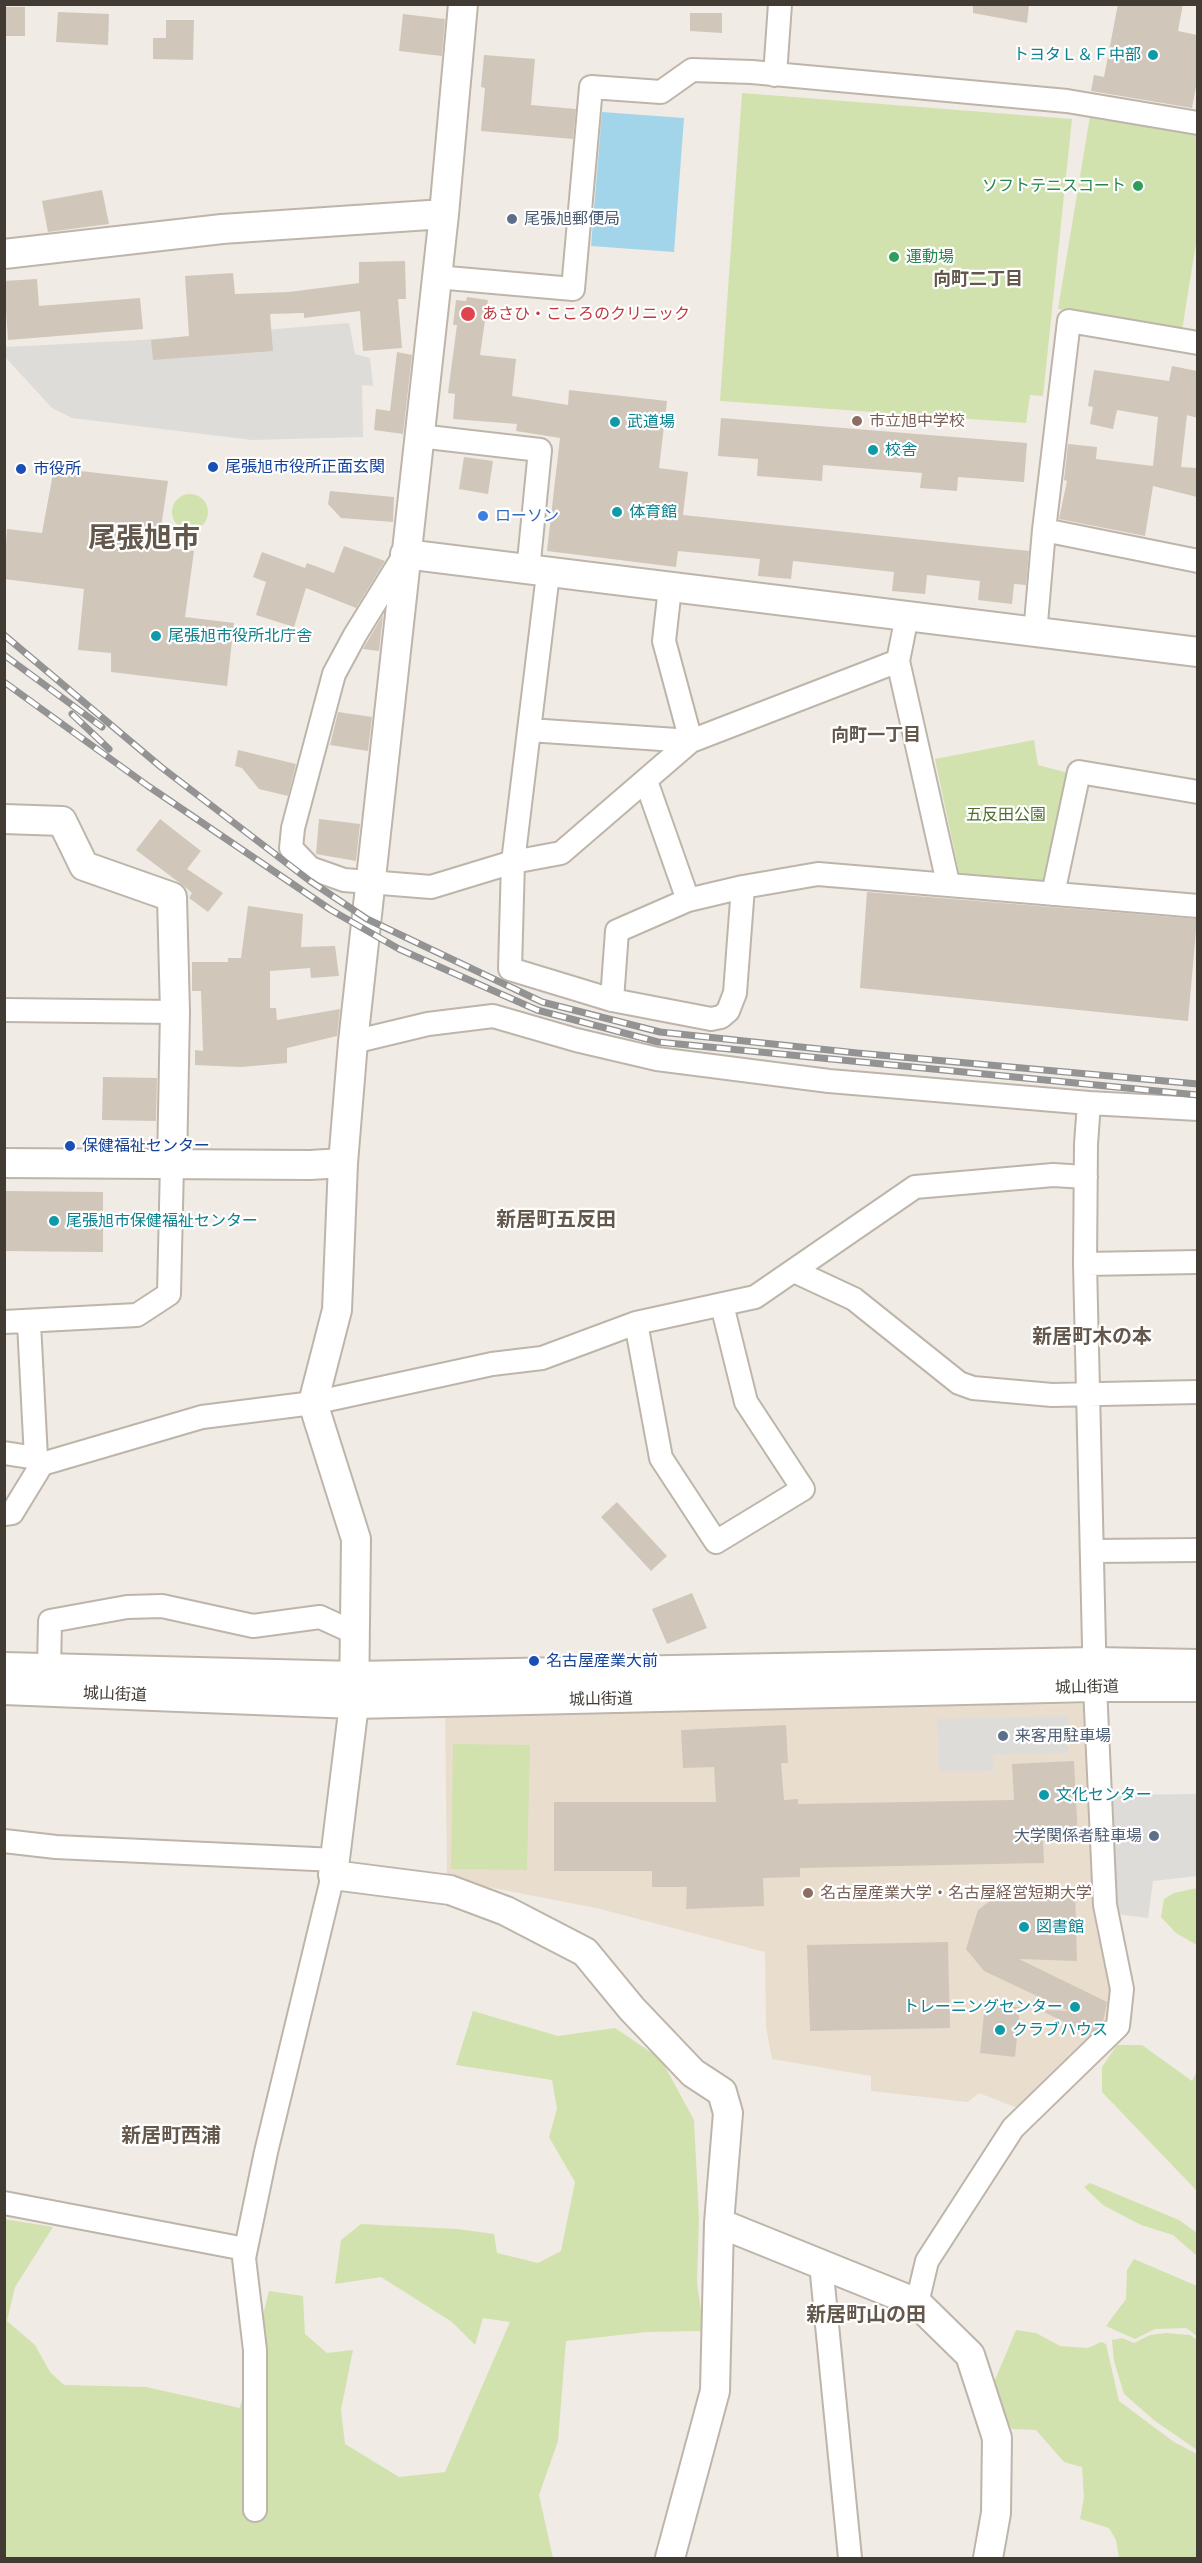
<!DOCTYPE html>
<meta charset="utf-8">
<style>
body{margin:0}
#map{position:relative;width:1202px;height:2563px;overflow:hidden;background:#f0ebe4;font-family:Lato,sans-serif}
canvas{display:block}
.frame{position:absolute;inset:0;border:6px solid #423b34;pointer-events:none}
</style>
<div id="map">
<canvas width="1202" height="2563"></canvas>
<div class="frame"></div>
</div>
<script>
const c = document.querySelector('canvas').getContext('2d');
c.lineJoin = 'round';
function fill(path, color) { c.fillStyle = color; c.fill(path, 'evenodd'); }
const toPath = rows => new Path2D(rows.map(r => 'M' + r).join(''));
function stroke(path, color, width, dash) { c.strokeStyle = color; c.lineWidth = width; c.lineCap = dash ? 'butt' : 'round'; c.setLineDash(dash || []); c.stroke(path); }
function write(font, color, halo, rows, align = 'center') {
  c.font = font + ' Lato,"Noto Sans JP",sans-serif'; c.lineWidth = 4.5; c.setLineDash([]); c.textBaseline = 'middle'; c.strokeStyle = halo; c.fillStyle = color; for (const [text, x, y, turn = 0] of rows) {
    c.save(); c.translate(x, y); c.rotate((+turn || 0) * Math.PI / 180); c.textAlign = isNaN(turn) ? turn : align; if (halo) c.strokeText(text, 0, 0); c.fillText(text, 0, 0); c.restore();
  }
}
fill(toPath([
 [1089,1704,1096,1927,1106,1964,1119,1996,1113,2016,1020,2109,979,2093,968,2102,871,2091,871,2076,772,2059,766,2027,765,1952,596,1908,447,1879,445,1708]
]), '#e9dece');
fill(toPath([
 [742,93,1072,119,1043,396,1030,395,1026,423,720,401],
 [1090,116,1197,135,1197,237,1182,330,1058,309],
 '172 512a18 18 0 1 1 36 0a18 18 0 1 1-36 0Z',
 [1034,740,1038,765,1072,774,1053,886,960,877,935,759],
 [453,1744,530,1745,527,1870,451,1869],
 [1197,1888,1198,1888,1197,1945,1176,1933,1161,1917,1164,1899,1174,1893],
 [473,2011,558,2036,615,2028,661,2059,694,2120,699,2219,697,2283,704,2331,647,2332,566,2341,558,2441,539,2495,553,2558,5,2558,4,2219,53,2227,15,2287,7,2321,35,2345,50,2372,64,2385,146,2387,240,2408,269,2291,303,2296,305,2334,327,2353,353,2350,341,2410,345,2444,399,2477,445,2472,510,2322,483,2318,475,2345,452,2322,381,2277,335,2284,341,2240,361,2224,457,2229,494,2234,497,2253,538,2263,561,2251,575,2182,549,2137,557,2109,552,2080,456,2065],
 [1117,2045,1142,2045,1192,2081,1197,2071,1197,2191,1102,2092,1102,2067],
 [1090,2183,1179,2220,1197,2233,1197,2256,1173,2235,1141,2225,1103,2205,1084,2187],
 [1134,2259,1197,2286,1197,2336,1186,2328,1155,2329,1135,2339,1106,2326,1126,2299,1127,2270],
 [1016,2330,1036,2333,1060,2346,1088,2348,1101,2342,1106,2344,1119,2401,1174,2442,1197,2454,1197,2558,1119,2558,1116,2540,1109,2528,1080,2519,1084,2498,1082,2467,1064,2462,1036,2430,1012,2429,999,2406,992,2387],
 [1166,2333,1190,2335,1197,2340,1197,2450,1155,2421,1124,2394,1114,2361,1112,2340,1122,2338,1134,2343,1150,2335]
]), '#d1e2af');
fill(toPath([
 [349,323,355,354,370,358,373,386,362,385,363,437,252,440,72,418,52,408,5,357,5,347,142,340],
 [1067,1716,1068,1753,993,1755,993,1771,939,1772,937,1719],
 [1197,1794,1197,1876,1153,1881,1148,1918,1118,1914,1110,1894,1110,1795]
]), '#dedcd9');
fill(toPath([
 [602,112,684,118,674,252,591,246]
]), '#a3d5ea');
fill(toPath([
 [973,4,1029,4,1027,23,973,13],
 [1118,4,1183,4,1178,31,1197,35,1197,81,1192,108,1091,91,1094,75,1104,77],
 [4,7,25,7,25,36,4,36],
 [58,12,109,14,108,45,56,42],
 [690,13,722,13,722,33,690,31],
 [403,14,445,19,442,56,399,51],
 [166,20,194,20,193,60,153,59,153,38,166,38],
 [484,55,535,59,531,105,576,109,573,139,481,131,485,88,481,87],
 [102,190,109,224,48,232,42,201],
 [405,261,406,299,398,299,402,348,363,351,360,311,304,318,304,313,270,314,273,351,153,360,151,340,189,336,185,276,233,273,235,294,289,292,359,283,359,262],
 [37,279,39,306,140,298,143,329,8,340,4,281],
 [467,297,488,300,480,355,516,359,512,396,568,405,569,390,667,401,659,468,688,472,683,515,1029,551,1026,585,1014,584,1012,604,978,600,980,581,927,575,925,594,892,591,894,572,793,561,791,579,758,576,760,559,678,551,676,567,547,551,560,438,516,431,517,424,453,419,455,394,448,393,457,325,453,325,456,300,466,301],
 [397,352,412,355,403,434,374,430,376,409,390,411],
 [1172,366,1197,371,1197,418,1187,415,1181,467,1197,468,1197,497,1153,486,1145,536,1059,519,1067,481,1064,480,1068,444,1097,447,1096,459,1153,466,1158,417,1117,410,1113,429,1090,424,1093,407,1088,406,1094,370,1169,381],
 [721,418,1027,443,1024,482,958,477,957,491,920,488,922,473,823,465,822,481,757,476,758,459,718,456],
 [464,457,493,461,488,494,459,489],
 [54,468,168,481,158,547,194,551,185,617,234,623,227,686,111,672,111,653,78,650,84,589,4,579,7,529,42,533],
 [330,491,394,497,393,522,341,518,328,504],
 [344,546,385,561,356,608,306,588,294,627,256,615,266,582,253,577,262,552,305,568,307,563,334,573],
 [383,615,379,651,363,649,367,642],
 [338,712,372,717,368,751,330,745],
 [238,750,296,764,288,796,259,789,242,768,235,766],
 [160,819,201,851,187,869,223,893,208,912,189,898,192,893,185,887,136,850],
 [319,819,360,824,356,861,316,854],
 [867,892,1197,919,1188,1021,860,988],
 [248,906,303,914,301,947,335,946,339,976,311,978,310,968,270,971,270,1008,276,1008,277,1020,340,1009,337,1036,287,1048,287,1063,241,1067,195,1065,195,1050,203,1051,201,991,192,991,192,962,228,962,228,958,241,958],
 [103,1077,157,1078,156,1121,102,1120],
 [4,1191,103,1192,103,1252,4,1251],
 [617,1502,667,1556,651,1571,601,1517],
 [692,1593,707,1628,667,1644,652,1609],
 [786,1725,788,1763,781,1763,784,1800,798,1799,798,1804,1014,1800,1012,1764,1074,1761,1078,1837,1043,1839,1044,1863,800,1868,800,1877,763,1878,764,1906,686,1909,687,1887,652,1887,652,1871,554,1871,554,1802,716,1802,714,1767,683,1768,681,1730],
 [1075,1887,1077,1961,1019,1959,1107,2002,1103,2022,1090,2035,1040,2010,1069,2011,984,1971,966,1949,978,1910,999,1894],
 [948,1942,950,2028,810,2031,807,1945],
 [985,2004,1020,2007,1015,2057,980,2053]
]), '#d1c6ba');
const minor = toPath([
 [775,75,780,4],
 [436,277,573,289,591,87,661,92,692,70,752,72,1067,101,1198,123],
 [419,436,540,450,528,571],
 [1044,530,1198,561],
 [405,554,355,635,334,674,293,828,291,848,310,868,344,880,431,887,513,862,561,853,691,741,898,661],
 [548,574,513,862,510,969,612,1000,711,1019,721,1017,728,1011,735,993,743,887],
 [907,616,898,661,948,883],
 [1035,634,1044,530,1069,321,1198,343],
 [529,730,691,741,664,641,670,588],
 [646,781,688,900],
 [1053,894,1079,772,1198,792],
 [612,1000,617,931,688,900,743,887,818,874,1198,906],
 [4,1010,175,1012],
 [353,1042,428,1024,493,1016,576,1040,657,1059,829,1081,1089,1103,1198,1109],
 [1085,1264,1198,1262],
 [794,1271,854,1299,959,1383,973,1388,1052,1395,1198,1392],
 [4,1322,137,1315,169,1294,172,1164],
 [29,1323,36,1458,42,1464],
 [636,1323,661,1458,716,1542,803,1489,746,1402,722,1305],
 [4,1453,36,1458],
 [4,1514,12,1513,42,1464,202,1417,313,1403,492,1364,542,1358,636,1323,755,1297,915,1187,1053,1175,1086,1177],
 [1093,1551,1198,1550],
 [49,1669,50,1621,127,1607,162,1606,253,1626,320,1617,355,1633],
 [4,1841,56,1847,336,1860],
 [4,2203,245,2249],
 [821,2264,850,2558],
 [917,2303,927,2261,1013,2128,1118,2026,1122,1989,1105,1905,1095,1687,1085,1264,1086,1144,1089,1103],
 [255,2510,255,2350,244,2258,266,2152,333,1875]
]);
const tertiary = toPath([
 [463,4,444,214,353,1042,343,1163,337,1310,313,1403,356,1539,354,1704,333,1875,450,1890,506,1911,585,1952,632,2009,693,2073,722,2092,728,2113,719,2223,715,2391,670,2558],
 [4,254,222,229,444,214],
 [405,554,1198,652],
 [4,819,62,821,84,866,172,897,175,1012,172,1164],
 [4,1163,310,1165,343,1163],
 [4,1667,354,1676,1095,1662,1198,1664],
 [4,1690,354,1704,1095,1687,1198,1687],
 [719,2223,917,2303,970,2355,997,2438,996,2513,988,2558]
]);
stroke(minor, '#beb5aa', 26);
stroke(tertiary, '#beb5aa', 32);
stroke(minor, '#fff', 22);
stroke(tertiary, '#fff', 28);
const rail = toPath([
 [4,635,161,767,310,881,367,919,542,1002,660,1032,857,1053,1198,1084],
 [4,655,102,727],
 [4,682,148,786,331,910,399,949,537,1010,658,1042,1198,1095],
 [72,714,109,749]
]);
stroke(rail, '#939393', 7);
stroke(rail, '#fff', 4.5, [14]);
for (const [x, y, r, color] of [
 [1153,55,6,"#0f9aa8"],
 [1138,186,6,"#2e9e5b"],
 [512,219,6,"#5c6f8a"],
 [894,257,6,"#2e9e5b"],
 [468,314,8,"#e0444e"],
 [857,421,6,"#8d6e63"],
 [615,422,6,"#0f9aa8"],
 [873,450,6,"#0f9aa8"],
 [213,467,6,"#1a4fb4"],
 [21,469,6,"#1a4fb4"],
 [617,512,6,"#0f9aa8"],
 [483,516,6,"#3f7fe0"],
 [156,636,6,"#0f9aa8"],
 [70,1146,6,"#1a4fb4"],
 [54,1221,6,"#0f9aa8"],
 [534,1661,6,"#1a4fb4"],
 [1003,1736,6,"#5c6f8a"],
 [1044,1795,6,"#0f9aa8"],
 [1154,1836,6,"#5c6f8a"],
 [808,1893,6,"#8d6e63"],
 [1024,1927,6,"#0f9aa8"],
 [1075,2007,6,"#0f9aa8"],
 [1000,2030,6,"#0f9aa8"]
]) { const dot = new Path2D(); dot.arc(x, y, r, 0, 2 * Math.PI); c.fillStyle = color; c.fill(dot); stroke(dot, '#fff', 2); }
write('16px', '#0d838f', '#fff', [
 ["トヨタＬ＆Ｆ中部",1141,55,"right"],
 ["武道場",627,422],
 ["校舎",885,450],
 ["体育館",629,512],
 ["尾張旭市役所北庁舎",168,636],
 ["尾張旭市保健福祉センター",66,1221],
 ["文化センター",1056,1795],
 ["図書館",1036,1927],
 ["トレーニングセンター",1063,2007,"right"],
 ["クラブハウス",1012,2030]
], 'left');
write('16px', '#27864d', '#fff', [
 ["ソフトテニスコート",1126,186],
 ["運動場",906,257,"left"]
], 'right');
write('16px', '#4e5e75', '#fff', [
 ["尾張旭郵便局",524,219],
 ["来客用駐車場",1015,1736],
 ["大学関係者駐車場",1142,1836,"right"]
], 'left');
write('16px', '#be3a42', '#fff', [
 ["あさひ・こころのクリニック",482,314]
], 'left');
write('16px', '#785e54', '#fff', [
 ["市立旭中学校",869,421],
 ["名古屋産業大学・名古屋経営短期大学",820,1893]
], 'left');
write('16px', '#164399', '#fff', [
 ["尾張旭市役所正面玄関",225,467],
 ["市役所",33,469],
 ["保健福祉センター",82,1146],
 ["名古屋産業大前",546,1661]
], 'left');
write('16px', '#366cbe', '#fff', [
 ["ローソン",495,516]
], 'left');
write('16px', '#4d6f2c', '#fff', [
 ["五反田公園",1006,815]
]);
write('16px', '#423b34', '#fff', [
 ["城山街道",1087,1687,-1],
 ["城山街道",115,1694,2],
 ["城山街道",601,1699,-1]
]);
write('bold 18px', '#64584c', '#fff', [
 ["向町二丁目",978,279],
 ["向町一丁目",876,735]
]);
write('bold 20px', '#64584c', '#fff', [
 ["新居町五反田",556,1220],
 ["新居町木の本",1092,1337],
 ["新居町西浦",171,2136],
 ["新居町山の田",866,2315]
]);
write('bold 28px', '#64584c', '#fff', [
 ["尾張旭市",144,538]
]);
</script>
